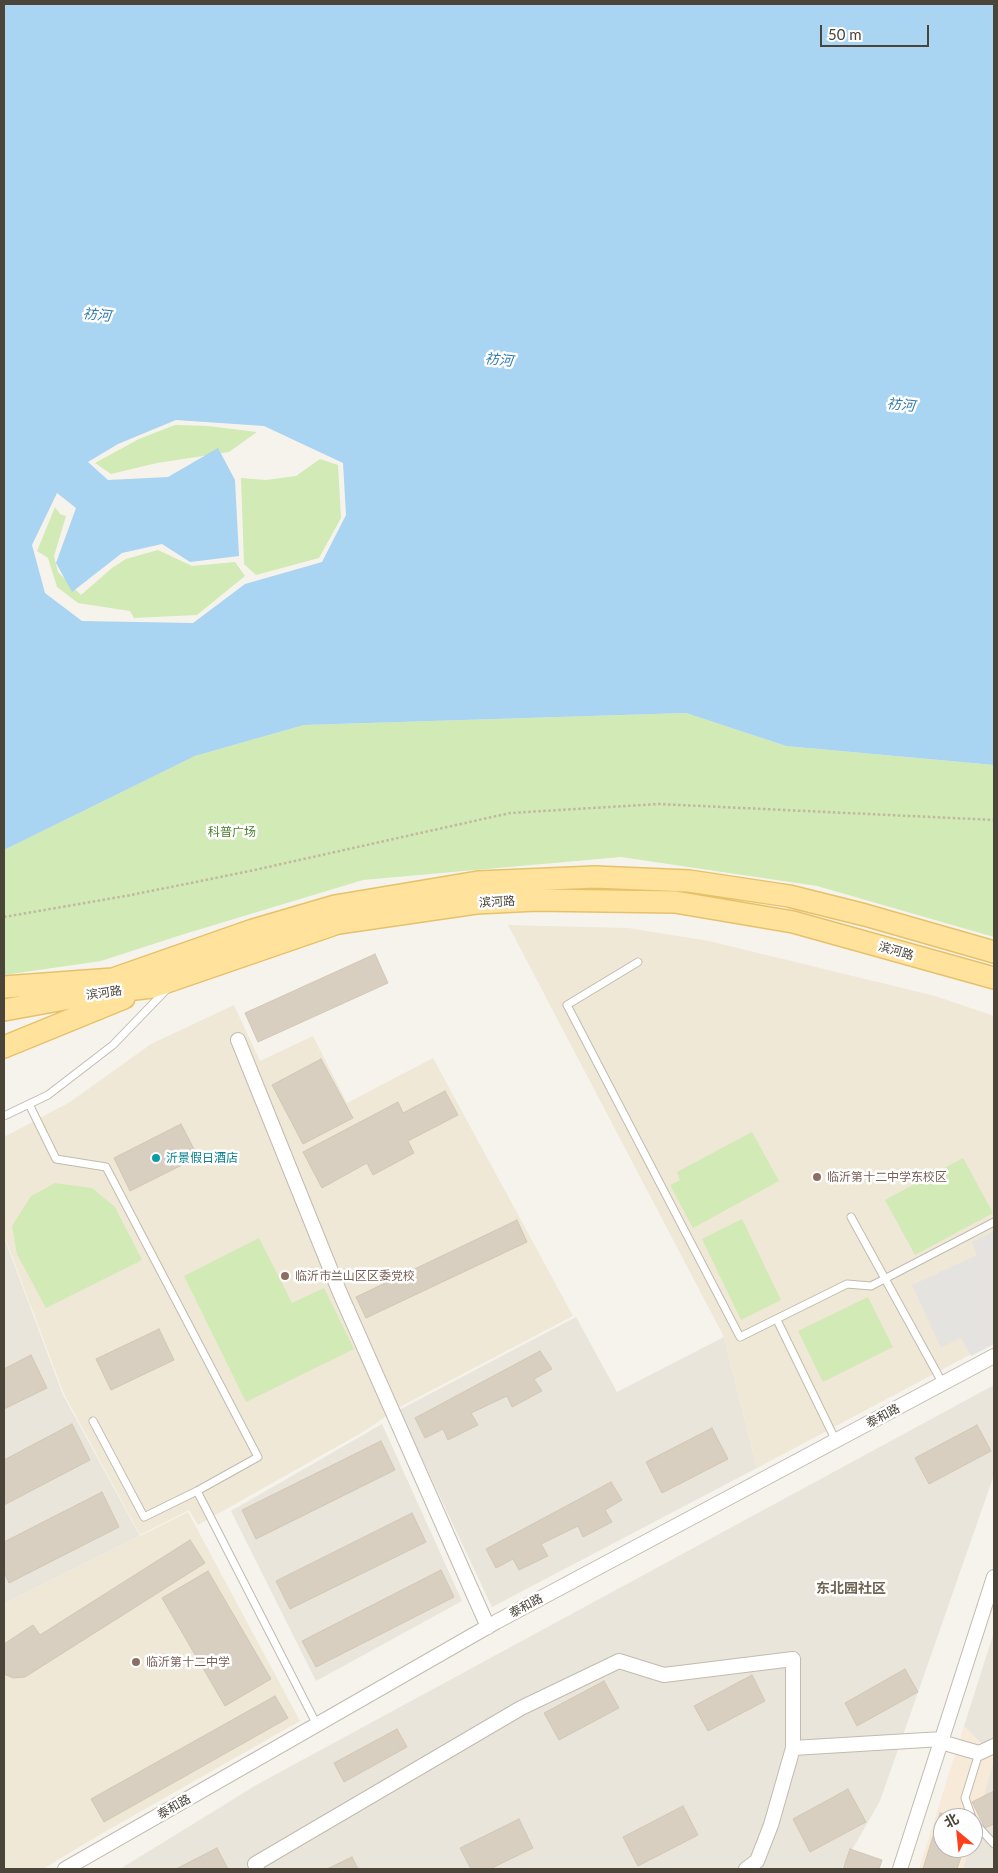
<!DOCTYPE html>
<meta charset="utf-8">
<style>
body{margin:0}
#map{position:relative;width:998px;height:1873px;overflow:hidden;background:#f6f3ec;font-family:Lato,"Noto Sans SC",sans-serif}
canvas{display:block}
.frame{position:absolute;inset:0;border:5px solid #4b4439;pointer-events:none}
.north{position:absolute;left:933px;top:1808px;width:50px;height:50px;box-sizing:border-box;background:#fff;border:1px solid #b7b4b0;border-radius:50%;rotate:332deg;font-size:14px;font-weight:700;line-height:20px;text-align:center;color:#4b4439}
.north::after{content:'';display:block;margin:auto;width:18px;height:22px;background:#fc3f1d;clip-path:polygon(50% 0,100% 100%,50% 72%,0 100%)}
.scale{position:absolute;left:820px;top:25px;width:109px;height:22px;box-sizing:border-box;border:2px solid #4b4439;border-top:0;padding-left:6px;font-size:15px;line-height:18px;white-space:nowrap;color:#4b4439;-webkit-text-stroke:4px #fff;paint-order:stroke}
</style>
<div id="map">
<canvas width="998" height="1873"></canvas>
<div class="frame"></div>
<div class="north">北</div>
<div class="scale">50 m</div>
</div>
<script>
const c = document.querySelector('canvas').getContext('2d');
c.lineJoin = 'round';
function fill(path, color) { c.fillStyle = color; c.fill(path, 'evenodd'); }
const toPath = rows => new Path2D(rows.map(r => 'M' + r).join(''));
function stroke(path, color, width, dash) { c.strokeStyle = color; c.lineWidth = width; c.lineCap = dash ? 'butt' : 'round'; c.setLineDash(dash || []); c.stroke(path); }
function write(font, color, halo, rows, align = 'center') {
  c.font = font + ' Lato,"Noto Sans SC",sans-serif'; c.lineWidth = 5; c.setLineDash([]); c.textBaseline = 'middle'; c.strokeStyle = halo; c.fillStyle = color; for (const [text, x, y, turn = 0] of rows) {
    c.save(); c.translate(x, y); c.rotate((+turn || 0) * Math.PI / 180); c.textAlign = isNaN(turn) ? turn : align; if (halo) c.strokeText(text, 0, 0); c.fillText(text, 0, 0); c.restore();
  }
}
fill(toPath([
 [4,1237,63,1395,140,1536,4,1604],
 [576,1317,617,1392,724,1337,757,1468,492,1607,399,1410],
 [994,1385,994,1475,880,1801,841,1869,120,1869,258,1784],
 [382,1424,462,1601,316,1681,231,1511],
 [994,1632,994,1757,964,1726],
 [994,1759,994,1869,963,1869,969,1848,973,1848,973,1834]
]), '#eae5da');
fill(toPath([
 [964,1726,994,1759,973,1834,973,1818,943,1818,943,1848,969,1848,963,1869,919,1869]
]), '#f7ead8');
fill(toPath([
 [508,925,628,928,709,941,935,996,994,1016,994,1342,757,1468,724,1337],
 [234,1005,260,1061,313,1036,347,1103,433,1058,573,1316,398,1408,363,1432,198,1525,189,1510,140,1535,64,1394,4,1235,4,1137,70,1102,151,1044],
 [188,1512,300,1721,101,1834,43,1869,4,1869,4,1604]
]), '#efe8d6');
fill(toPath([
 [175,425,208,426,257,432,229,452,157,463,111,474,95,463,139,439],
 [320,459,338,465,341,518,319,558,256,575,244,564,241,478,266,480,296,476],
 [55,507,60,514,66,516,54,556,58,572,81,595,112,568,126,559,158,550,192,566,235,562,245,576,197,615,134,618,130,611,78,603,57,587,48,558,37,551],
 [686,713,786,746,994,765,994,937,817,886,621,857,363,880,181,935,101,961,4,975,4,850,195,756,304,725],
 [752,1132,779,1181,693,1228,670,1185,680,1180,677,1172],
 [963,1158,993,1213,915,1255,885,1200],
 [55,1183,92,1188,115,1207,142,1260,46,1308,17,1254,12,1226,31,1196],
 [742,1219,781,1300,741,1320,702,1239],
 [259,1238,292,1303,324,1288,354,1349,246,1402,184,1276],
 [868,1297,893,1347,823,1382,798,1331]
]), '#d2eab5');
fill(toPath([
 [994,1231,994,1344,971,1356,961,1338,941,1348,912,1285,977,1255,972,1242]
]), '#e5e3e0');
fill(toPath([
 [4,4,994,4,994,765,786,746,686,713,304,725,195,756,4,850],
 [176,420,264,426,343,463,346,515,322,562,245,584,193,623,82,621,45,593,32,545,57,493,76,508,56,563,72,592,122,553,162,544,190,562,239,556,235,480,218,448,168,477,108,480,88,462,118,444]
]), '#a9d4f2');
const building = toPath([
 [375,954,388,983,258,1042,245,1013,375,954],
 [321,1059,353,1118,303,1144,272,1085,321,1059],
 [445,1091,458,1115,408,1141,414,1153,373,1175,367,1163,322,1188,303,1152,398,1102,403,1113,445,1091],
 [181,1124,198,1157,130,1191,114,1158,181,1124],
 [517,1220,527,1242,366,1318,356,1297,517,1220],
 [159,1329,174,1360,111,1390,96,1359,159,1329],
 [540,1351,552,1369,534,1379,542,1391,512,1407,507,1396,471,1413,478,1425,448,1440,443,1429,425,1438,415,1418,540,1351],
 [31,1355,47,1388,4,1409,4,1369,31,1355],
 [72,1424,90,1460,4,1505,4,1460,72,1424],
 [977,1425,991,1451,929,1484,915,1458,977,1425],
 [712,1428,728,1459,662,1493,646,1462,712,1428],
 [381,1441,395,1470,256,1539,242,1510,381,1441],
 [611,1482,622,1500,605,1510,612,1522,583,1537,578,1526,541,1544,548,1556,519,1570,513,1559,496,1568,486,1549,611,1482],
 [102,1492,119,1527,9,1583,4,1572,4,1542,102,1492],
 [412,1513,426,1542,290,1609,276,1581,412,1513],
 [190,1540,205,1563,25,1677,13,1678,4,1674,4,1644,33,1625,40,1635,190,1540],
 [441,1570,454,1597,316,1667,302,1641,441,1570],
 [208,1571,271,1679,225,1706,162,1598,208,1571],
 [905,1669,918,1692,857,1726,845,1703,905,1669],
 [752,1675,765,1701,708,1731,694,1706,752,1675],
 [604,1681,619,1708,559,1740,544,1713,604,1681],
 [275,1696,288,1718,104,1822,91,1799,275,1696],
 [397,1729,407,1747,344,1782,334,1763,397,1729],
 [848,1789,866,1822,810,1852,793,1819,848,1789],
 [994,1791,994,1824,985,1828,972,1802,994,1791],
 [683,1806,698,1835,638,1866,623,1837,683,1806],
 [940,1813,957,1815,963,1818,943,1818,943,1848,964,1848,957,1869,923,1869,940,1813],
 [519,1819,533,1848,490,1869,471,1869,460,1848,519,1819],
 [217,1848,228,1869,176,1869,217,1848],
 [850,1849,882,1860,879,1869,843,1869,850,1849],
 [352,1857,358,1869,327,1869,352,1857]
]);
fill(building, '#d8cfc1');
stroke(building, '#d3c7b4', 1);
const lane = toPath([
 [638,962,567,1005,740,1337,847,1284,871,1286,994,1222],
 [29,1104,56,1159,106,1167,258,1457,197,1491,144,1517,93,1421],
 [4,1116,48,1095,113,1045,168,988],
 [851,1217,943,1384],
 [777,1320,836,1441],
 [197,1491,317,1725],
 [972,1818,965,1798,979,1753],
 [973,1821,994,1844]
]);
const street = toPath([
 [238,1040,340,1293,488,1627],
 [941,1742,979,1753,994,1746],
 [793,1748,942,1739],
 [65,1869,496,1622,994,1356],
 [257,1869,255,1864,521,1708,619,1661,664,1675,793,1659,793,1748,771,1825,757,1861,746,1869],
 [900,1869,994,1577]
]);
const primary = toPath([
 [4,987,113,979,253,930,335,906,478,882,595,877,689,881,789,896,865,915,994,952],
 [4,1010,92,994,152,987,338,923,476,903,536,900,675,902,793,922,994,978],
 [4,1047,124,998]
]);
stroke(lane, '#c2bbae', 9);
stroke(street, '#c2bbae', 16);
stroke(primary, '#e6c16a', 24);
stroke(toPath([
 [4,917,131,895,250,871,510,813,659,804,994,820]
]), '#c4b79f', 2.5, [2.5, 2.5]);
stroke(lane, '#fff', 7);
stroke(street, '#fff', 14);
stroke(primary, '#ffe39c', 21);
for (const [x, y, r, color] of [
 [156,1158,5,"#0f9aa8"],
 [817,1177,5,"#8d6e63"],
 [285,1276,5,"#8d6e63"],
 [136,1662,5,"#8d6e63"]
]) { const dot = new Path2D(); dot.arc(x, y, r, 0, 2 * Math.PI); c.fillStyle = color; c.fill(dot); stroke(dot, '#fff', 2); }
write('12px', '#4a7f2a', '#fff', [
 ["科普广场",232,832]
]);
write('12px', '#4b4439', '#fff', [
 ["滨河路",497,902,-3],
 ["滨河路",896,951,16],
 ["滨河路",104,993,-8],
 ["泰和路",883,1416,-28],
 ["泰和路",526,1606,-28],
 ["泰和路",174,1807,-30]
]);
write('12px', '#0d838f', '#fff', [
 ["沂景假日酒店",166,1158]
], 'left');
write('12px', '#785e54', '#fff', [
 ["临沂第十二中学东校区",827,1177],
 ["临沂市兰山区区委党校",295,1276],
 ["临沂第十二中学",146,1662]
], 'left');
write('italic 14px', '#2e7ab2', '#fff', [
 ["祊河",97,315,6],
 ["祊河",499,360,6],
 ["祊河",901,405,6]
]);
write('bold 14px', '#6e6250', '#fff', [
 ["东北园社区",851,1588]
]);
</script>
